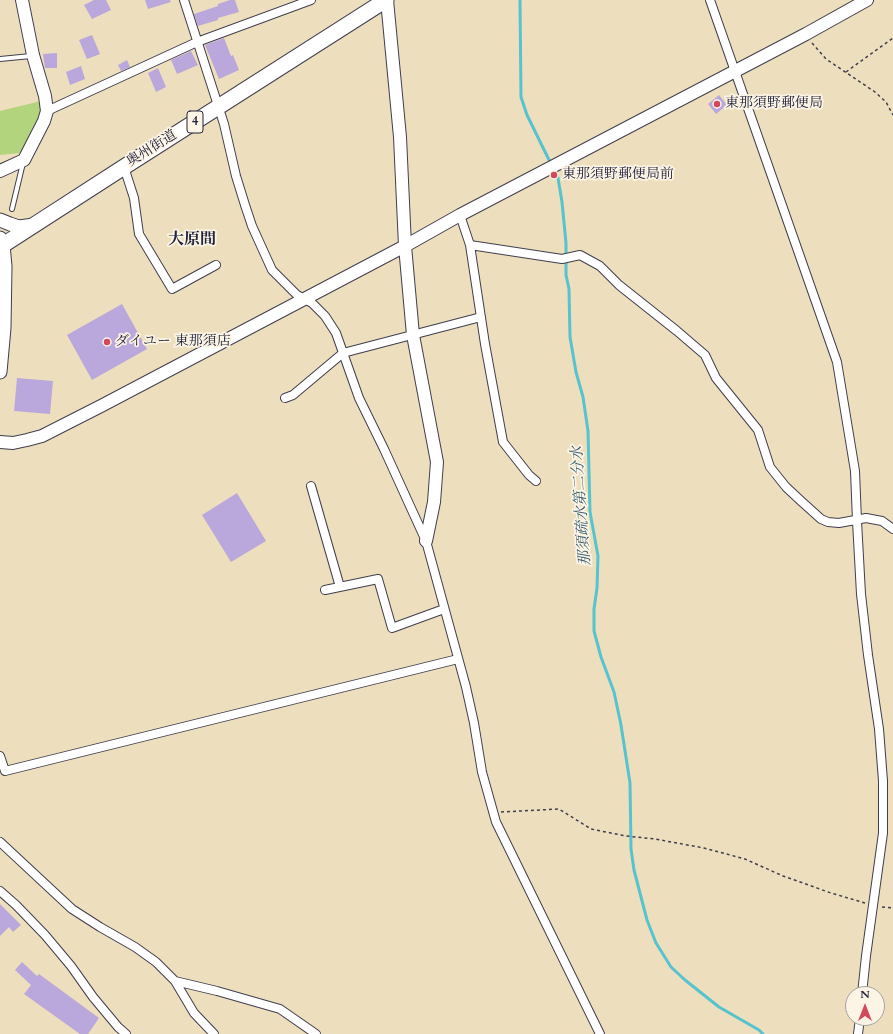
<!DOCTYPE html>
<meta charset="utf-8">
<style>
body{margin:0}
#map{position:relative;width:893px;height:1034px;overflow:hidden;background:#eddfbd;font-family:Cardo,serif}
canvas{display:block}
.north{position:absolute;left:845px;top:986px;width:40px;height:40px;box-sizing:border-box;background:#fcf5e5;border:1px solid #a5a1a1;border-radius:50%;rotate:0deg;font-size:11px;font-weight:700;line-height:16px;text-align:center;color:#22223b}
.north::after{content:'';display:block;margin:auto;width:14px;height:18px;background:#d1495b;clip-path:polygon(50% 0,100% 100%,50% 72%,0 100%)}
</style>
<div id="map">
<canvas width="893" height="1034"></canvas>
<div class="north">N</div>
</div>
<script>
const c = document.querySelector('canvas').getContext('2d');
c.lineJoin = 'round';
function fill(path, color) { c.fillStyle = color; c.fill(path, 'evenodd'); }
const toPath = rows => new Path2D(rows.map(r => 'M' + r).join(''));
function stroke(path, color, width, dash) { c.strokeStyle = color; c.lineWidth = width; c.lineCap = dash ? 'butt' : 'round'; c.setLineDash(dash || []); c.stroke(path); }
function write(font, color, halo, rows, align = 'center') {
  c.font = font + ' Cardo,"Noto Serif JP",serif'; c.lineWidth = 3.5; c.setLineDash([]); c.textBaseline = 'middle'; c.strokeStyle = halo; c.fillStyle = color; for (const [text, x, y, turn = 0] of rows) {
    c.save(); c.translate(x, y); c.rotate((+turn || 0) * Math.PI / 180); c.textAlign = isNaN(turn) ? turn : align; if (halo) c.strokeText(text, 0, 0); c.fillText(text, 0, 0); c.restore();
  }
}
fill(toPath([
 [41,101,42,117,21,153,0,155,0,111]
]), '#b1d47c');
stroke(toPath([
 [520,0,521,97,527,115,551,164],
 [554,169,558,178,562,202,566,243,566,275,569,289,570,337,576,372,583,397,588,431,590,512,598,556,597,588,594,609,594,631,601,657,614,692,621,725,630,783,631,849,634,870,647,920,656,943,671,967,685,980,719,1007,759,1030,763,1034]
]), '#56c3ce', 3);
fill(toPath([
 [94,0,106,0,111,10,92,19,84,5],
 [145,0,170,0,171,2,148,9],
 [230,0,235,0,239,12,218,18,218,20,198,26,194,14,218,6,218,4],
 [92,35,100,54,87,59,79,40],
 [224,38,231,56,233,55,239,70,219,79,205,45],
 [191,51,198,65,177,74,171,60],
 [57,53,57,68,45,68,43,54],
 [127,60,130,67,121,71,118,65],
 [81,66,85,79,70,85,66,72],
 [158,68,166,87,156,92,148,73],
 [719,95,727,105,716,114,708,104],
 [122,304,147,349,92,380,67,335],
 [17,378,53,381,50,414,14,411],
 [237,493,266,541,231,562,202,515],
 [0,904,21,925,13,932,9,927,0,936],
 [22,962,37,976,39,974,99,1018,88,1034,80,1034,24,994,31,985,15,970]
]), '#baa7db');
const lane = toPath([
 [0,59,31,56],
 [12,209,23,163]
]);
const street = toPath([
 [184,0,224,124,236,176,245,205,252,226,272,270,297,295,312,303,325,316,336,333,359,398,384,449,426,541,466,687,474,723,482,772,496,822,600,1034],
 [710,0,837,362,855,471,857,521,861,594,868,655,879,729,883,781,883,833,866,956,862,994],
 [47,111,197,42,311,0],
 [124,167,134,198,139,234,172,289,216,265],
 [460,215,470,245,562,259,580,255,600,266,619,285,677,331,705,355,716,378,758,430,770,467,786,487,801,501,821,519,828,522,839,523,866,518,882,521,893,529],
 [470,245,485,344,503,442,529,475,536,481],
 [285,398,293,395,343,353,481,317],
 [311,486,340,587],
 [325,590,378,579,392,628,444,609],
 [0,756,5,771,458,659],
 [0,842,72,909,100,927,135,947,156,962,175,981,217,991,280,1009,316,1034],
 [0,891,16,905,45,935,71,966,93,997,118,1027,126,1034],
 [175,981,194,1013,214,1034],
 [858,1034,860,1018]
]);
const secondary = toPath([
 [387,0,400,137,405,246,413,335,437,462,434,502,426,541],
 [0,171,24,160,44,121,47,111,45,96,33,55,22,0],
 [0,442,13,443,27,440,42,436,101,406,405,246,460,215,806,34,867,0]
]);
const primary = toPath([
 [0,220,10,224,19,227,34,225],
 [0,238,3,245,5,266,4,328,0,372]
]);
const highway = toPath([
 [0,247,124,167,386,0]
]);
stroke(lane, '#403e4e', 6);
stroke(street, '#403e4e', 10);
stroke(secondary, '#403e4e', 14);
stroke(primary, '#403e4e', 15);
stroke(highway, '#403e4e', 17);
stroke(toPath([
 [812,43,826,59,875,92,886,102,893,115],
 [846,72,893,38],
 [501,812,559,809,591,829,626,836,655,839,704,848,745,859,783,876,831,893,865,903],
 [882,907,893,908]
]), '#403e4e', 1.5, [3, 3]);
stroke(lane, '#fff', 4);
stroke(street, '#fff', 8);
stroke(secondary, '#fff', 12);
stroke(primary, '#fff', 13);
stroke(highway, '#fff', 15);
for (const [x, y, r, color] of [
 [717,104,4,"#d1495b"],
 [554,175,4,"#d1495b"],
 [107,342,4,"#d1495b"]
]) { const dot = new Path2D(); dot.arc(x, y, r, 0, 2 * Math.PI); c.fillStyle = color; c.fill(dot); stroke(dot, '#fcf5e5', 1.5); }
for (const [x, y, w] of [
 [195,122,16]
]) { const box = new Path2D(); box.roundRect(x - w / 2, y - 11, w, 22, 3); c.fillStyle = '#fcf5e5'; c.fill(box); stroke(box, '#22223b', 1); }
write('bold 13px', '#22223b', null, [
 ["4",195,122]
]);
write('14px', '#22223b', '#fcf5e5', [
 ["東那須野郵便局",725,104],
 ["東那須野郵便局前",562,175],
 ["ダイユー 東那須店",115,342]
], 'left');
write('14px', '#22223b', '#fcf5e5', [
 ["奥州街道",152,149,-32]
]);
write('italic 15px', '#345a6e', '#fcf5e5', [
 ["那須疏水第二分水",582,506,-94]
]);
write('bold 16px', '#22223b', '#fcf5e5', [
 ["大原間",192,240]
]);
</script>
